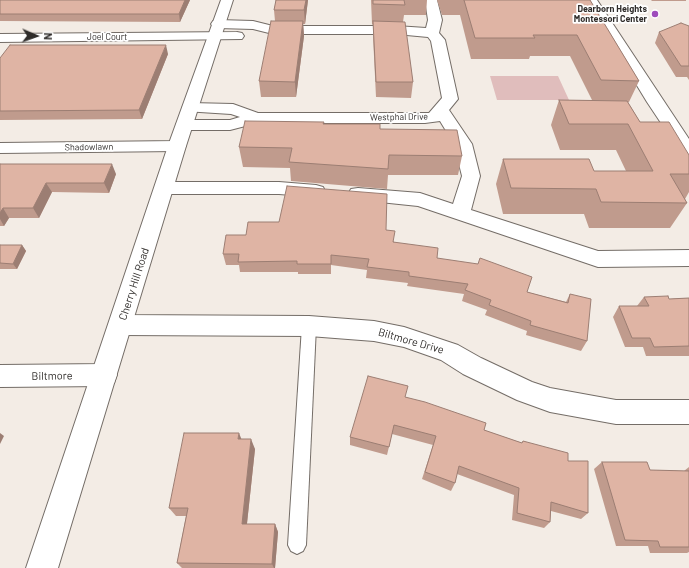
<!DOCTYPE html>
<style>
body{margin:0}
#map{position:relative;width:689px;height:568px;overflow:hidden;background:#f3ece5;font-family:Barlow,sans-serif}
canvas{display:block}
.north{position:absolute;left:16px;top:16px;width:40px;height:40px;-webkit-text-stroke:3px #fff;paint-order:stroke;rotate:92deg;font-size:11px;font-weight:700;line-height:16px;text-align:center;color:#2f2c2a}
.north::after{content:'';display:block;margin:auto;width:14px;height:18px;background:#2f2c2a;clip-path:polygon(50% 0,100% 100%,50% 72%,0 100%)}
</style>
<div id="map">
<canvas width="689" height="568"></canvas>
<div class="north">N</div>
</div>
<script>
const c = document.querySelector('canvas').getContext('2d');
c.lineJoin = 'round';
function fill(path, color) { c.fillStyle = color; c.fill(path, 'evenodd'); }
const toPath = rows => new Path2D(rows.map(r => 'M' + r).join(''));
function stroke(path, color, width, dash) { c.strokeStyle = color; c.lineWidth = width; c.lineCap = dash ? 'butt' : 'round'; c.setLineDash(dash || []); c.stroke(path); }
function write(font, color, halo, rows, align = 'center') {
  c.font = font + ' Barlow,sans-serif'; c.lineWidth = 3.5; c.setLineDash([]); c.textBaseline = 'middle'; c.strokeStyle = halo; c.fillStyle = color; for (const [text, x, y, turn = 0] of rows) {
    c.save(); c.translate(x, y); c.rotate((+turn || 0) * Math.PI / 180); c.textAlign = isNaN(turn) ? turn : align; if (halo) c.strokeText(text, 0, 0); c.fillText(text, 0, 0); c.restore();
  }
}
fill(toPath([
 [490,76,558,76,569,100,497,100]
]), '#e0bdbc');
const service = toPath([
 [309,320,314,322,316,326,306,545,303,551,297,554,291,551,288,545,302,326,304,322,309,320]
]);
const minor = toPath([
 [425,0,437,0,442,20,439,33,445,40,458,99,449,110,472,144,480,176,471,210,598,251,689,250,689,266,598,267,418,206,351,199,348,194,351,189,358,188,420,193,453,204,462,176,454,144,440,121,425,123,257,123,230,130,184,130,178,129,176,125,178,121,184,120,230,120,240,117,231,114,184,111,182,108,184,105,190,103,233,104,258,113,429,113,442,98,431,41,428,37,396,34,273,34,253,29,218,28,213,27,211,24,213,21,218,20,253,21,273,26,396,26,426,28,428,20,425,0],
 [585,0,597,0,689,139,689,158,683,156,647,102,585,0],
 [237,32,242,33,244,36,242,39,0,42,0,34,237,32],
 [177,141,183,142,186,146,183,150,177,151,0,153,0,143,177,141],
 [165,182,279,182,316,185,323,187,325,191,323,195,316,197,279,194,165,194,158,192,156,188,158,184,165,182],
 [121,315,309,316,374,321,404,327,458,345,481,358,532,382,550,388,616,400,689,400,689,424,616,424,550,412,517,400,463,374,441,360,404,347,374,341,309,336,121,335,113,332,109,325,113,318,121,315],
 [105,364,114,367,117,375,114,383,105,386,0,387,0,365,105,364]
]);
const secondary = toPath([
 [221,0,233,0,186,146,58,568,26,568,168,146,221,0]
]);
stroke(service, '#746d67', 2);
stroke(minor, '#746d67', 2);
stroke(secondary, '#746d67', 2);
fill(service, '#fff');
fill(minor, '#fff');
fill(secondary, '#fff');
fill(toPath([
 [0,0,190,0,180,22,0,21],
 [276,0,308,0,305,24,303,24,304,36,296,97,261,97,259,81,275,21,274,10],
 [371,0,427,0,426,15,404,15,403,22,413,82,411,98,376,97,373,36,373,25,372,24],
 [437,0,590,0,639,81,629,102,628,102,640,122,689,155,689,192,685,199,687,203,670,228,589,228,584,214,503,214,496,184,503,159,594,171,626,171,616,150,560,150,551,125,559,100,592,100,570,56,530,56,529,59,471,59,460,15,442,15],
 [651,0,686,0,686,1,652,1],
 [689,26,689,80,687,77,676,77,655,43,659,32],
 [168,54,142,119,0,120,0,58],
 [324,124,462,156,458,175,388,175,387,189,291,181,290,168,243,167,239,147],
 [0,164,116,174,109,193,52,192,39,218,9,218,4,226,0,226],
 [386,230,394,242,527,292,566,302,570,294,587,341,581,351,526,335,527,331,485,315,487,310,462,301,464,294,407,286,408,283,366,278,367,270,331,265,331,274,298,274,298,272,240,272,239,265,226,265,223,254,246,235],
 [0,245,22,245,26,251,17,269,0,269],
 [644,297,669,299,689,298,689,356,646,356,643,347,625,347,613,317,619,306,637,306],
 [406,397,484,430,522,443,523,441,568,461,588,513,581,519,551,511,550,522,544,528,512,520,514,495,457,474,455,483,451,491,422,479,433,445,392,434,387,455,350,445,350,437],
 [241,439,255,449,247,524,275,524,278,532,275,568,182,568,177,563,186,516,176,516,169,508],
 [602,462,650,470,684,471,689,467,689,552,687,553,650,553,648,546,616,546,594,469]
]), '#c09b8d');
fill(toPath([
 [185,0,190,0,180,22,179,14],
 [306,0,308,0,305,24,304,10],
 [303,21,304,36,296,97,295,82],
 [166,45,168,54,142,119,139,110],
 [112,164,116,174,109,193,104,183],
 [46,183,52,192,39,218,33,208],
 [3,208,9,218,4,226,0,219,0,213],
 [22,245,26,251,17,269,13,264],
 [0,433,4,436,0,444],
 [239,433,243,443,238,439],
 [251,439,255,449,246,532,242,524],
 [275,524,278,532,275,568,274,568,272,564]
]), '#9c7e73');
const building = toPath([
 [0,0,185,0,179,14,0,14,0,0],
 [276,0,306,0,304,10,274,10,276,0],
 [373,0,404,0,405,5,373,4,373,0],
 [464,0,590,0,639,81,601,80,577,35,533,35,535,38,475,38,464,0],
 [271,21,303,21,295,82,259,81,271,21],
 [373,21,405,22,413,82,376,82,373,21],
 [681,23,689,26,689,66,681,66,659,32,681,23],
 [10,45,166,45,139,110,0,111,0,58,10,45],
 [559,100,627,101,640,122,669,122,689,155,689,174,670,174,687,203,601,202,596,189,511,188,503,159,589,159,594,171,653,171,628,124,569,124,559,100],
 [245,121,324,122,323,124,380,124,380,129,457,130,462,156,389,155,388,169,289,162,292,148,239,147,245,121],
 [0,164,112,164,104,183,46,183,33,208,3,208,0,213,0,164],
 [287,186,387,194,386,230,395,231,393,242,438,248,437,258,478,264,480,258,532,277,527,292,568,303,570,294,591,299,587,341,530,325,531,321,489,305,491,300,465,290,468,284,409,276,409,272,367,267,369,259,331,255,331,264,297,264,297,261,238,262,239,254,223,254,226,235,246,235,248,222,279,222,287,186],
 [0,245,22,245,13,264,0,263,0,245],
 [668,296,669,299,689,298,689,346,654,347,650,338,632,338,619,306,649,306,644,297,668,296],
 [368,376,408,386,405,397,425,402,486,423,484,430,522,443,523,441,568,453,568,461,588,461,588,513,551,502,550,522,517,513,519,488,459,466,455,483,425,472,436,436,394,425,389,447,350,437,368,376],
 [184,433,239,433,238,439,251,439,242,524,275,524,272,564,177,563,188,508,169,508,184,433],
 [602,462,647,462,650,470,689,471,689,547,660,547,658,541,625,540,602,462]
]);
fill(building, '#dfb4a4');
stroke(building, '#9c7e73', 1);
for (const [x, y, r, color] of [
 [655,14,4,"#9e4cbc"]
]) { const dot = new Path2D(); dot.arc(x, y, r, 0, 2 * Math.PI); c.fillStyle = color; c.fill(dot); stroke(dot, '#fff', 1.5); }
write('bold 9px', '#2f2c2a', '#fff', [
 ["Dearborn Heights",647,9],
 ["Montessori Center",647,19]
], 'right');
write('9px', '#2f2c2a', '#fff', [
 ["Joel Court",107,37],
 ["Westphal Drive",399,117,-1],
 ["Shadowlawn",89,147,-1]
]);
write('11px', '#2f2c2a', '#fff', [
 ["Cherry Hill Road",134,284,-72],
 ["Biltmore Drive",411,341,16],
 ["Biltmore",52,376,-1]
]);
</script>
